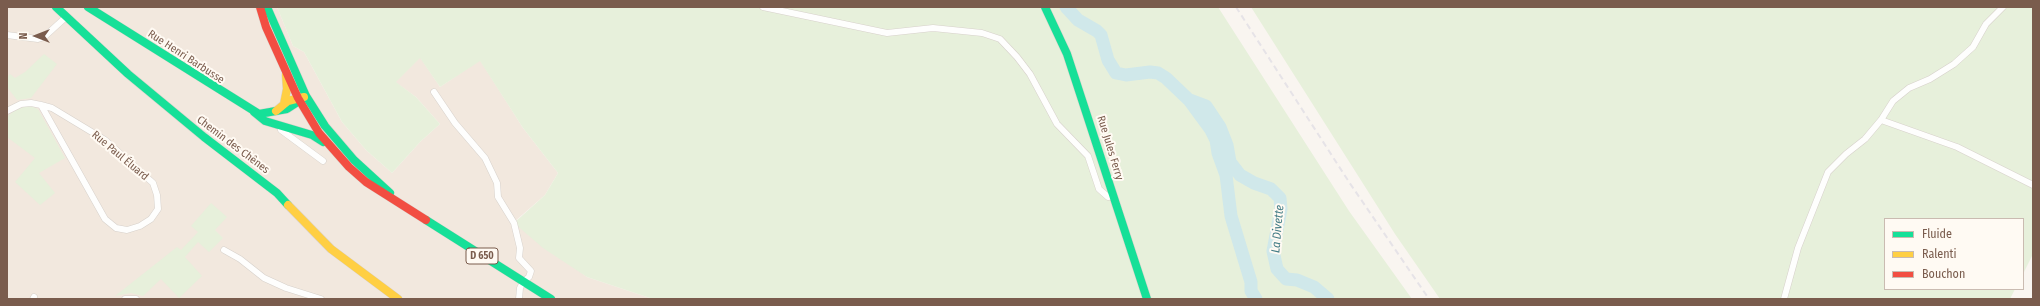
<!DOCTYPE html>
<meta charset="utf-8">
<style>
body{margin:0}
#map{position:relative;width:2040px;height:306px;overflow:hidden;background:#f9f5f0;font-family:"Fira Sans Condensed",sans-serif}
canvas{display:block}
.frame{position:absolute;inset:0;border:8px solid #7a5c4d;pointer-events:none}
.legend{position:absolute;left:1884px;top:218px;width:140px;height:72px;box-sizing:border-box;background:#fffaf3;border:1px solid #cabbb1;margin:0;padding:5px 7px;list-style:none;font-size:12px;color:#7a5c4d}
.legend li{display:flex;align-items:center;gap:8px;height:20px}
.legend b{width:20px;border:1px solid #cabbb1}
.north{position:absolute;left:16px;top:16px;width:40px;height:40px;-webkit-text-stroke:3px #fffaf3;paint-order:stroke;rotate:270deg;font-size:11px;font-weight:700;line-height:16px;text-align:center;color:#7a5c4d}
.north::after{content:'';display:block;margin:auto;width:14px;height:18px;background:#7a5c4d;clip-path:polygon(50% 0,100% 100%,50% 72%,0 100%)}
</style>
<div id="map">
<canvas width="2040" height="306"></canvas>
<div class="frame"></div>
<ul class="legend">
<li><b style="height:5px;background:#16e098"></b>Fluide</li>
<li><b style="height:5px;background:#ffcf43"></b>Ralenti</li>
<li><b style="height:5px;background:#f24e42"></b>Bouchon</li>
</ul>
<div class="north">N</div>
</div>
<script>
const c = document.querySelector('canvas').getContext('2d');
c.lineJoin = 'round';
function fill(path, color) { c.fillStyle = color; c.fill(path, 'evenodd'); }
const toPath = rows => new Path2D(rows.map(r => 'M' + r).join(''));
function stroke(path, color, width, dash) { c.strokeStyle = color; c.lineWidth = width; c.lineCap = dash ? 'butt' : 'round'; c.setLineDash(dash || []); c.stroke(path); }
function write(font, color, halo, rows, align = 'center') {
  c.font = font + ' "Fira Sans Condensed",sans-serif'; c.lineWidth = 4; c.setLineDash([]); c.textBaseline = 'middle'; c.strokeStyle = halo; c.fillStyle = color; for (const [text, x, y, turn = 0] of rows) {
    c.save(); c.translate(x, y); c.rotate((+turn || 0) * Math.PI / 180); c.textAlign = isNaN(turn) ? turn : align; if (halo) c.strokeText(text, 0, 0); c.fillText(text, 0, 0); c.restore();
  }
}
fill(toPath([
 [7,7,277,7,293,46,304,52,342,122,366,150,392,173,421,141,440,124,416,97,395,82,420,57,440,87,480,60,523,128,558,173,545,195,514,222,587,277,653,299,7,299]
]), '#f2e8de');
fill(toPath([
 [277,7,1218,7,1349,211,1412,299,653,299,587,277,543,248,514,223,545,195,558,173,523,128,480,61,440,87,420,58,396,82,416,97,440,124,421,141,392,173,366,150,342,122,304,52,293,46],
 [1251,7,2033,7,2033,254,2023,274,2023,219,1885,219,1885,289,2015,289,2010,299,1440,299,1395,234],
 [44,54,57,64,31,98,17,100,7,87,7,77,10,74,15,78,25,72],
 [28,105,38,109,65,158,39,173,55,193,40,205,15,182,35,158,7,137,7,117,14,111],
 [211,203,227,217,215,230,223,238,209,252,198,242,185,257,202,276,179,298,161,279,143,296,131,293,115,296,177,247,181,250,198,232,191,226]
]), '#e7f0db');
stroke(toPath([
 [1066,7,1078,20,1097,31,1101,35,1108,60,1116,73,1126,75,1150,72,1158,73,1166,78,1189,100,1211,130,1216,140,1218,153,1226,175,1231,216,1251,282,1251,291,1256,299],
 [1190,100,1206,106,1220,127,1227,145,1230,162,1240,175,1254,183,1271,189,1280,198,1281,209,1273,251,1277,269,1286,279,1297,280,1314,287,1328,299]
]), '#d0e8ea', 13);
const street = toPath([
 [763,7,887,33,933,28,982,33,1000,39,1017,57,1030,74,1057,124,1088,156,1099,189,1108,197,1113,196],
 [7,35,38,39,44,37,66,17],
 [434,92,455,123,485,158,497,183,498,197,514,223,520,248,519,258,531,271,529,277,523,282,520,288,519,299],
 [7,111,21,104,31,103,41,105,52,108,105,140,153,183,157,195,158,209,151,219,140,226,127,230,116,228,105,219,41,105],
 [1881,120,1957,147,2033,185],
 [280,126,281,130,323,161],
 [224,250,240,259,264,278,286,288,321,299],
 [33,299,34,297],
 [125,299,136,299],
 [1784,299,1798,248,1828,172,1846,154,1865,139,1881,120,1893,101,1909,88,1930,79,1954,64,1973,47,1986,24,2003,7]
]);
const fast = toPath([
 [56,7,128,74,204,137,277,193,288,205],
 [88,7,259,114,287,109,304,98],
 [267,7,306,96,325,126,354,160,390,193],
 [1045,7,1067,54,1147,299],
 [254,112,265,121,312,135,323,142],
 [426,220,551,299]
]);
const slow = toPath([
 [284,104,287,89,286,75],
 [276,111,288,101,304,97],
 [288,205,331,249,398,299]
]);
const jam = toPath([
 [260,7,266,27,298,98,319,133,349,167,366,182,426,220]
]);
stroke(street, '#d7d1cb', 7);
stroke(fast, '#d9d2cb', 9);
stroke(slow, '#d9d2cb', 9);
stroke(jam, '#d9d2cb', 9);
stroke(street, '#fefefd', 6);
stroke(fast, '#16e098', 8);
stroke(slow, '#ffcf43', 8);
stroke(jam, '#f24e42', 8);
stroke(toPath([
 [1236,7,1349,182,1429,299]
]), '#e6e3e7', 2, [6, 4]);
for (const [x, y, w] of [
 [482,256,32]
]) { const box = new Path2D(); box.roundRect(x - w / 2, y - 8, w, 16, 3); c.fillStyle = '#fffaf3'; c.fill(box); stroke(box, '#7a5c4d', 1); }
write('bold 10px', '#7a5c4d', null, [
 ["D 650",482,256]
]);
write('11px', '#7a5c4d', '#fffaf3', [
 ["Rue Henri Barbusse",186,57,33],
 ["Chemin des Chênes",233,145,37],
 ["Rue Jules Ferry",1110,148,73],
 ["Rue Paul Éluard",120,156,40]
]);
write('italic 12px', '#437c86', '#fffaf3', [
 ["La Divette",1278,229,-85]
]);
</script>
